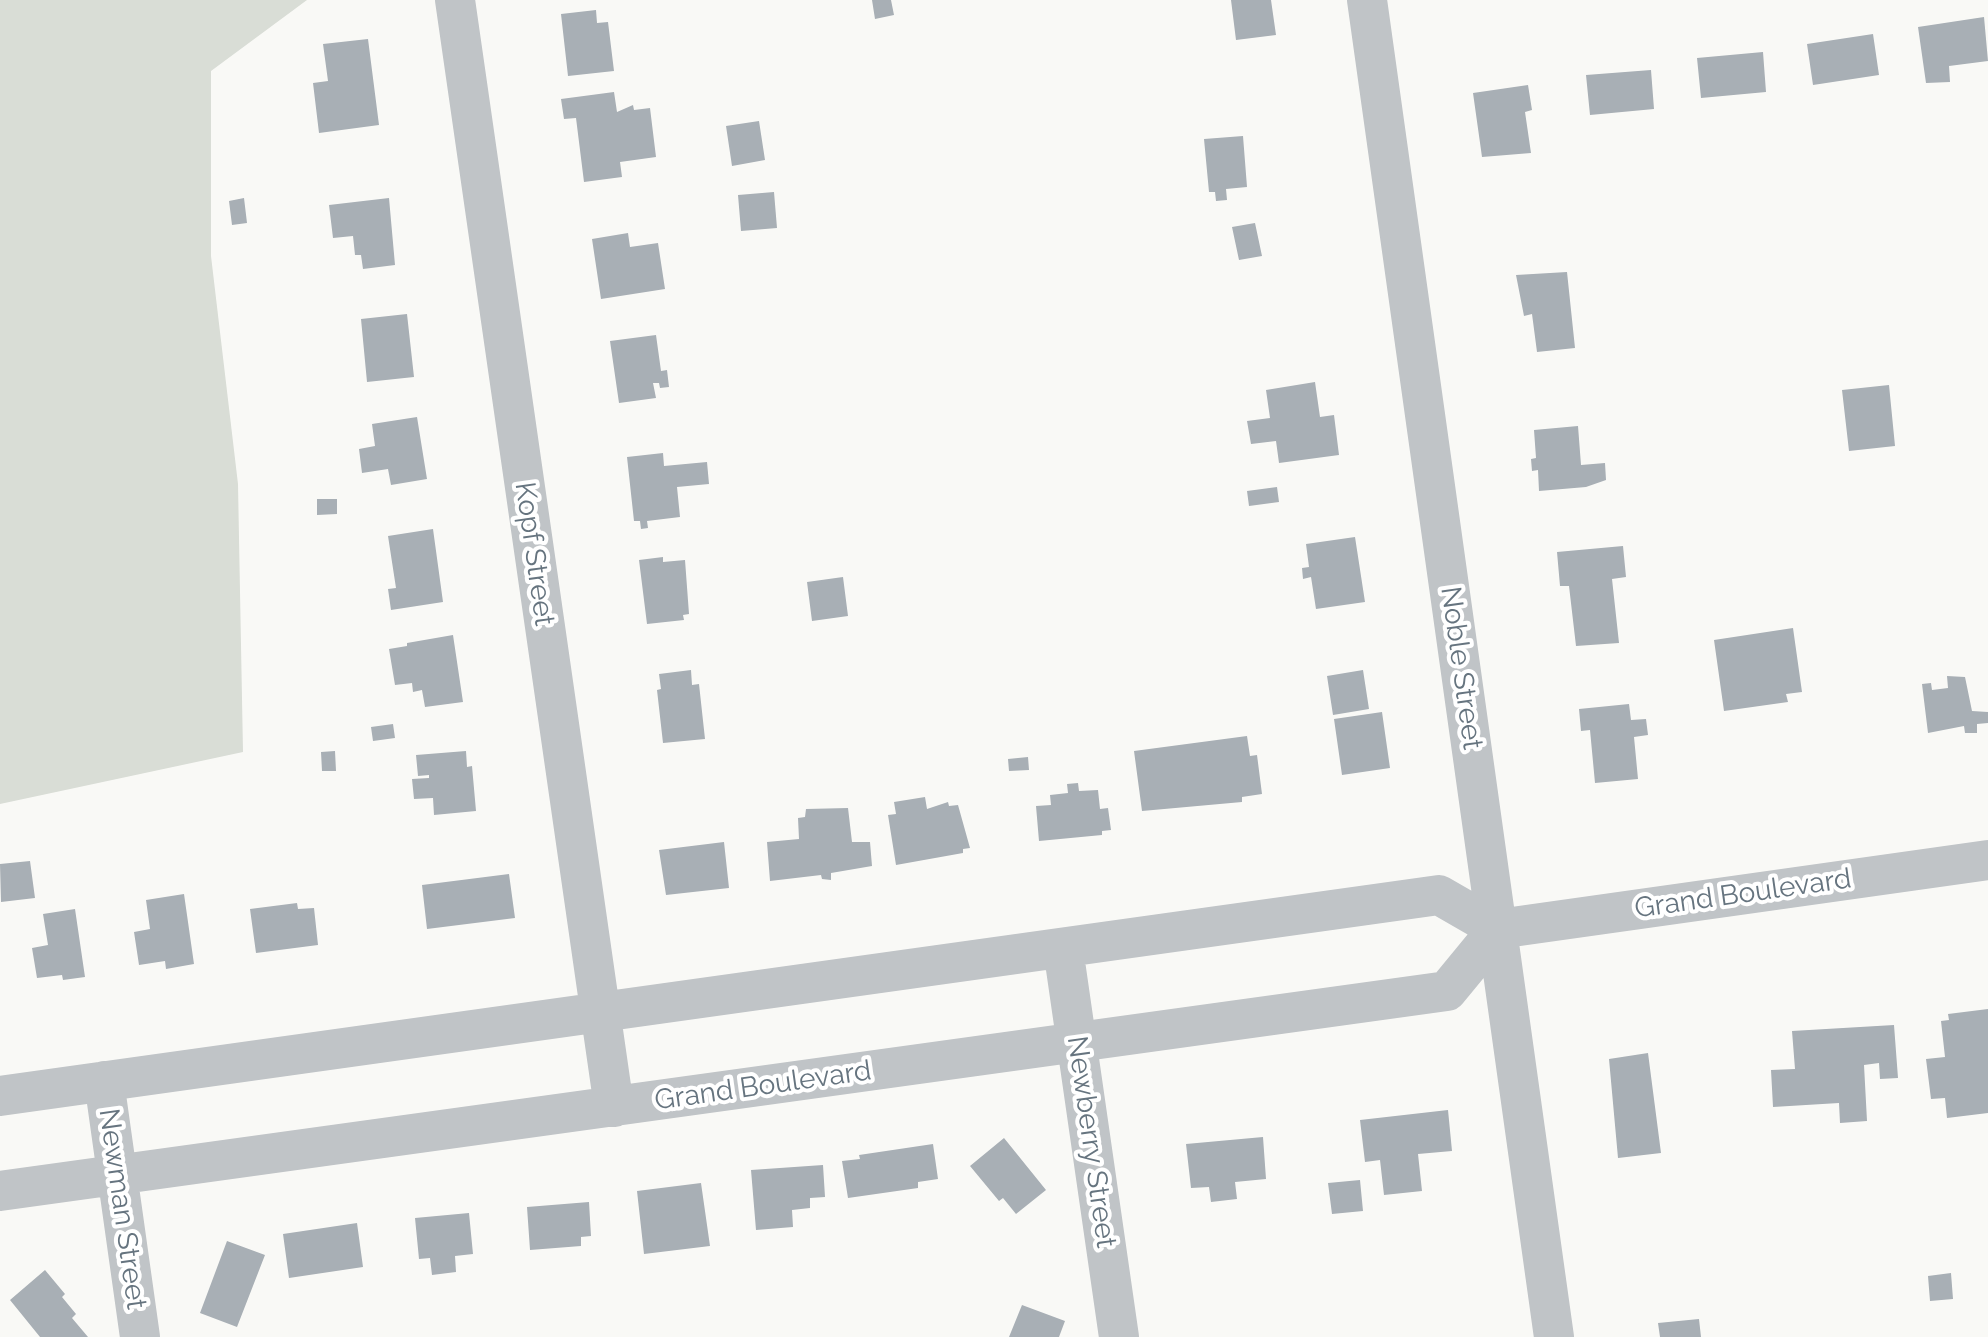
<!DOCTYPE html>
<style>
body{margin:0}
canvas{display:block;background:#f9f9f6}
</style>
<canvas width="1988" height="1337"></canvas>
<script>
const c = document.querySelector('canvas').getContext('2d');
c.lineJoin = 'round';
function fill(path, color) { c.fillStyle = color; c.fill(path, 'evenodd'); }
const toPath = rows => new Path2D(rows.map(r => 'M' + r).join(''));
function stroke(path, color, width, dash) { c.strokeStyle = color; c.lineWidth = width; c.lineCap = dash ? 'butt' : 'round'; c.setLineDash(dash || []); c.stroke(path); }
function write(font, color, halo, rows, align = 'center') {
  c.font = font + ' Raleway,sans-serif'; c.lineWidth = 8; c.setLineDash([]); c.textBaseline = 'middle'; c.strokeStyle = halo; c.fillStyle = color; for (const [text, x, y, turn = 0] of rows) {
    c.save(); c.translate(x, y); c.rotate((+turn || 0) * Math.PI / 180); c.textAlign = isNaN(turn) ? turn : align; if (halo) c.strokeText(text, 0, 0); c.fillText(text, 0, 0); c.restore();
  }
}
fill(toPath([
 [0,0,307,0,211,71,211,256,238,484,243,752,0,804]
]), '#d9ddd6');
fill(toPath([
 [872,0,891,0,894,15,875,19],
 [1231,0,1271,0,1276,35,1236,40],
 [596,10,597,23,608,22,614,71,568,76,561,14],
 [1984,17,1988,61,1949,66,1950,82,1926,83,1918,27],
 [1873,34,1879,75,1813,85,1807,44],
 [368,39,379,125,319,133,313,83,328,81,323,44],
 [1763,52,1766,92,1701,98,1697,58],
 [1651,70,1654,109,1590,115,1586,75],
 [1528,85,1532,110,1525,112,1531,153,1482,157,1473,93],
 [614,92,617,112,633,105,634,110,650,108,656,157,620,162,622,177,584,182,576,118,564,119,561,99],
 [759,121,765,160,732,166,726,126],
 [1243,136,1247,187,1226,189,1227,200,1216,201,1215,192,1209,192,1204,139],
 [774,192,777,228,741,231,738,195],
 [244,198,247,223,232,225,229,201],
 [389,198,395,265,363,269,361,255,355,255,353,236,333,238,329,205],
 [1255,223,1262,256,1239,260,1232,227],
 [628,233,630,247,658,243,665,289,601,299,592,239],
 [1567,272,1575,348,1537,352,1532,314,1524,316,1516,275],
 [407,314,414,377,367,382,361,319],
 [656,335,661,371,667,370,669,387,660,388,659,383,653,383,656,398,619,403,610,341],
 [1315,382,1320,417,1334,415,1339,455,1279,463,1276,441,1251,444,1247,421,1270,418,1266,390],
 [1889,385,1895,446,1849,451,1842,390],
 [417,417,427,479,391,485,388,469,362,473,359,449,375,446,372,424],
 [1578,426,1581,465,1605,463,1606,480,1586,487,1539,491,1538,470,1532,471,1531,459,1536,458,1534,430],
 [663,453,664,466,707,462,709,484,677,487,680,517,647,521,648,528,641,529,640,521,634,521,627,457],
 [1277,487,1279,502,1249,506,1247,491],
 [317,499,337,499,337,514,317,515],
 [433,529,443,602,391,610,388,589,396,588,388,536],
 [1355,537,1365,602,1316,609,1311,577,1303,579,1302,568,1309,567,1306,544],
 [1623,546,1626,577,1612,579,1619,643,1576,646,1569,586,1560,586,1557,552],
 [663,557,663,562,685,560,689,614,683,615,684,620,647,624,639,560],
 [843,577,848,616,812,621,807,582],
 [1793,628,1802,692,1786,694,1788,702,1724,711,1714,640],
 [453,635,463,702,425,707,422,690,413,692,412,683,395,685,389,649,407,646,407,643],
 [691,670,692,685,699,684,705,739,663,743,657,690,661,689,659,674],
 [1363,670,1369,709,1333,715,1327,676],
 [1947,676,1965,677,1972,711,1988,712,1988,723,1977,724,1977,733,1965,733,1964,726,1928,733,1922,684,1931,683,1932,690,1948,688],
 [1629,704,1631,720,1646,719,1648,735,1634,737,1638,779,1595,783,1590,730,1581,731,1579,709],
 [1382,712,1390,768,1342,775,1334,719],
 [393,724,395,738,373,741,371,727],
 [1247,736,1250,756,1257,755,1262,794,1242,797,1242,802,1142,811,1134,751],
 [335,751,336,771,322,771,321,752],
 [466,751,467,767,472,766,476,811,434,815,433,798,414,799,412,779,429,778,429,775,418,776,416,755],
 [1028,757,1029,770,1009,771,1008,759],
 [1078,783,1079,791,1098,790,1100,809,1108,808,1111,830,1102,831,1102,835,1039,841,1036,806,1051,805,1050,795,1068,793,1067,784],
 [925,797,927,809,948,802,949,806,958,805,970,848,963,849,963,853,896,865,888,815,896,814,894,802],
 [848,808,852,842,870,842,872,866,831,873,831,880,822,879,821,875,770,881,767,842,799,839,798,818,805,817,806,809],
 [724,842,729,888,666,895,659,850],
 [30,861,35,898,1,902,0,864],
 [509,874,515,918,427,929,422,885],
 [184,894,194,964,166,969,165,961,139,965,134,932,150,929,146,900],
 [297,903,298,909,314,908,318,945,256,953,250,909],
 [75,909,85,977,63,980,62,975,37,978,32,948,48,945,43,914],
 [1988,1009,1988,1113,1947,1118,1945,1098,1931,1099,1926,1059,1945,1057,1941,1021,1949,1020,1948,1014],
 [1894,1025,1898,1078,1880,1079,1879,1063,1864,1065,1867,1121,1840,1123,1839,1103,1773,1107,1771,1070,1795,1069,1792,1031],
 [1648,1053,1661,1153,1618,1158,1609,1059],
 [1448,1110,1452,1151,1418,1154,1422,1191,1384,1195,1380,1160,1365,1162,1360,1120],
 [1263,1137,1266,1179,1235,1182,1237,1199,1211,1202,1209,1187,1191,1188,1186,1144],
 [1004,1138,1046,1190,1016,1214,1003,1198,999,1201,970,1166],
 [933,1144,938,1179,918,1182,918,1188,848,1198,842,1161,860,1159,859,1155],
 [823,1165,825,1197,810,1198,810,1208,792,1210,793,1227,756,1230,751,1170],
 [1360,1180,1363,1211,1332,1214,1328,1183],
 [701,1183,710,1246,644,1254,637,1191],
 [589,1202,591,1236,581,1237,581,1246,530,1250,527,1207],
 [469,1213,473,1254,455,1256,456,1272,432,1275,430,1258,419,1259,415,1218],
 [357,1223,363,1267,289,1278,283,1234],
 [227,1241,265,1255,237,1327,200,1313],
 [45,1270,65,1294,62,1297,76,1314,72,1318,88,1337,40,1337,10,1300],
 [1951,1273,1953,1299,1930,1301,1928,1276],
 [1022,1305,1065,1321,1059,1337,1009,1337],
 [1699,1319,1701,1337,1660,1337,1658,1323]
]), '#a8afb5');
stroke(toPath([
 [455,0,614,1107],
 [1367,0,1554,1337],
 [1063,948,1119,1337],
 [104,1081,140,1337],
 [0,1096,1439,895,1498,929,1988,860],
 [0,1191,1447,991,1498,929]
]), '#c0c4c7', 40);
write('28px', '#66747f', '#fff', [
 ["Kopf Street",534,554,82],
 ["Noble Street",1461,668,82],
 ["Grand Boulevard",1743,894,-8],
 ["Grand Boulevard",763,1086,-8],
 ["Newberry Street",1091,1142,82],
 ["Newman Street",122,1209,82]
]);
</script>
